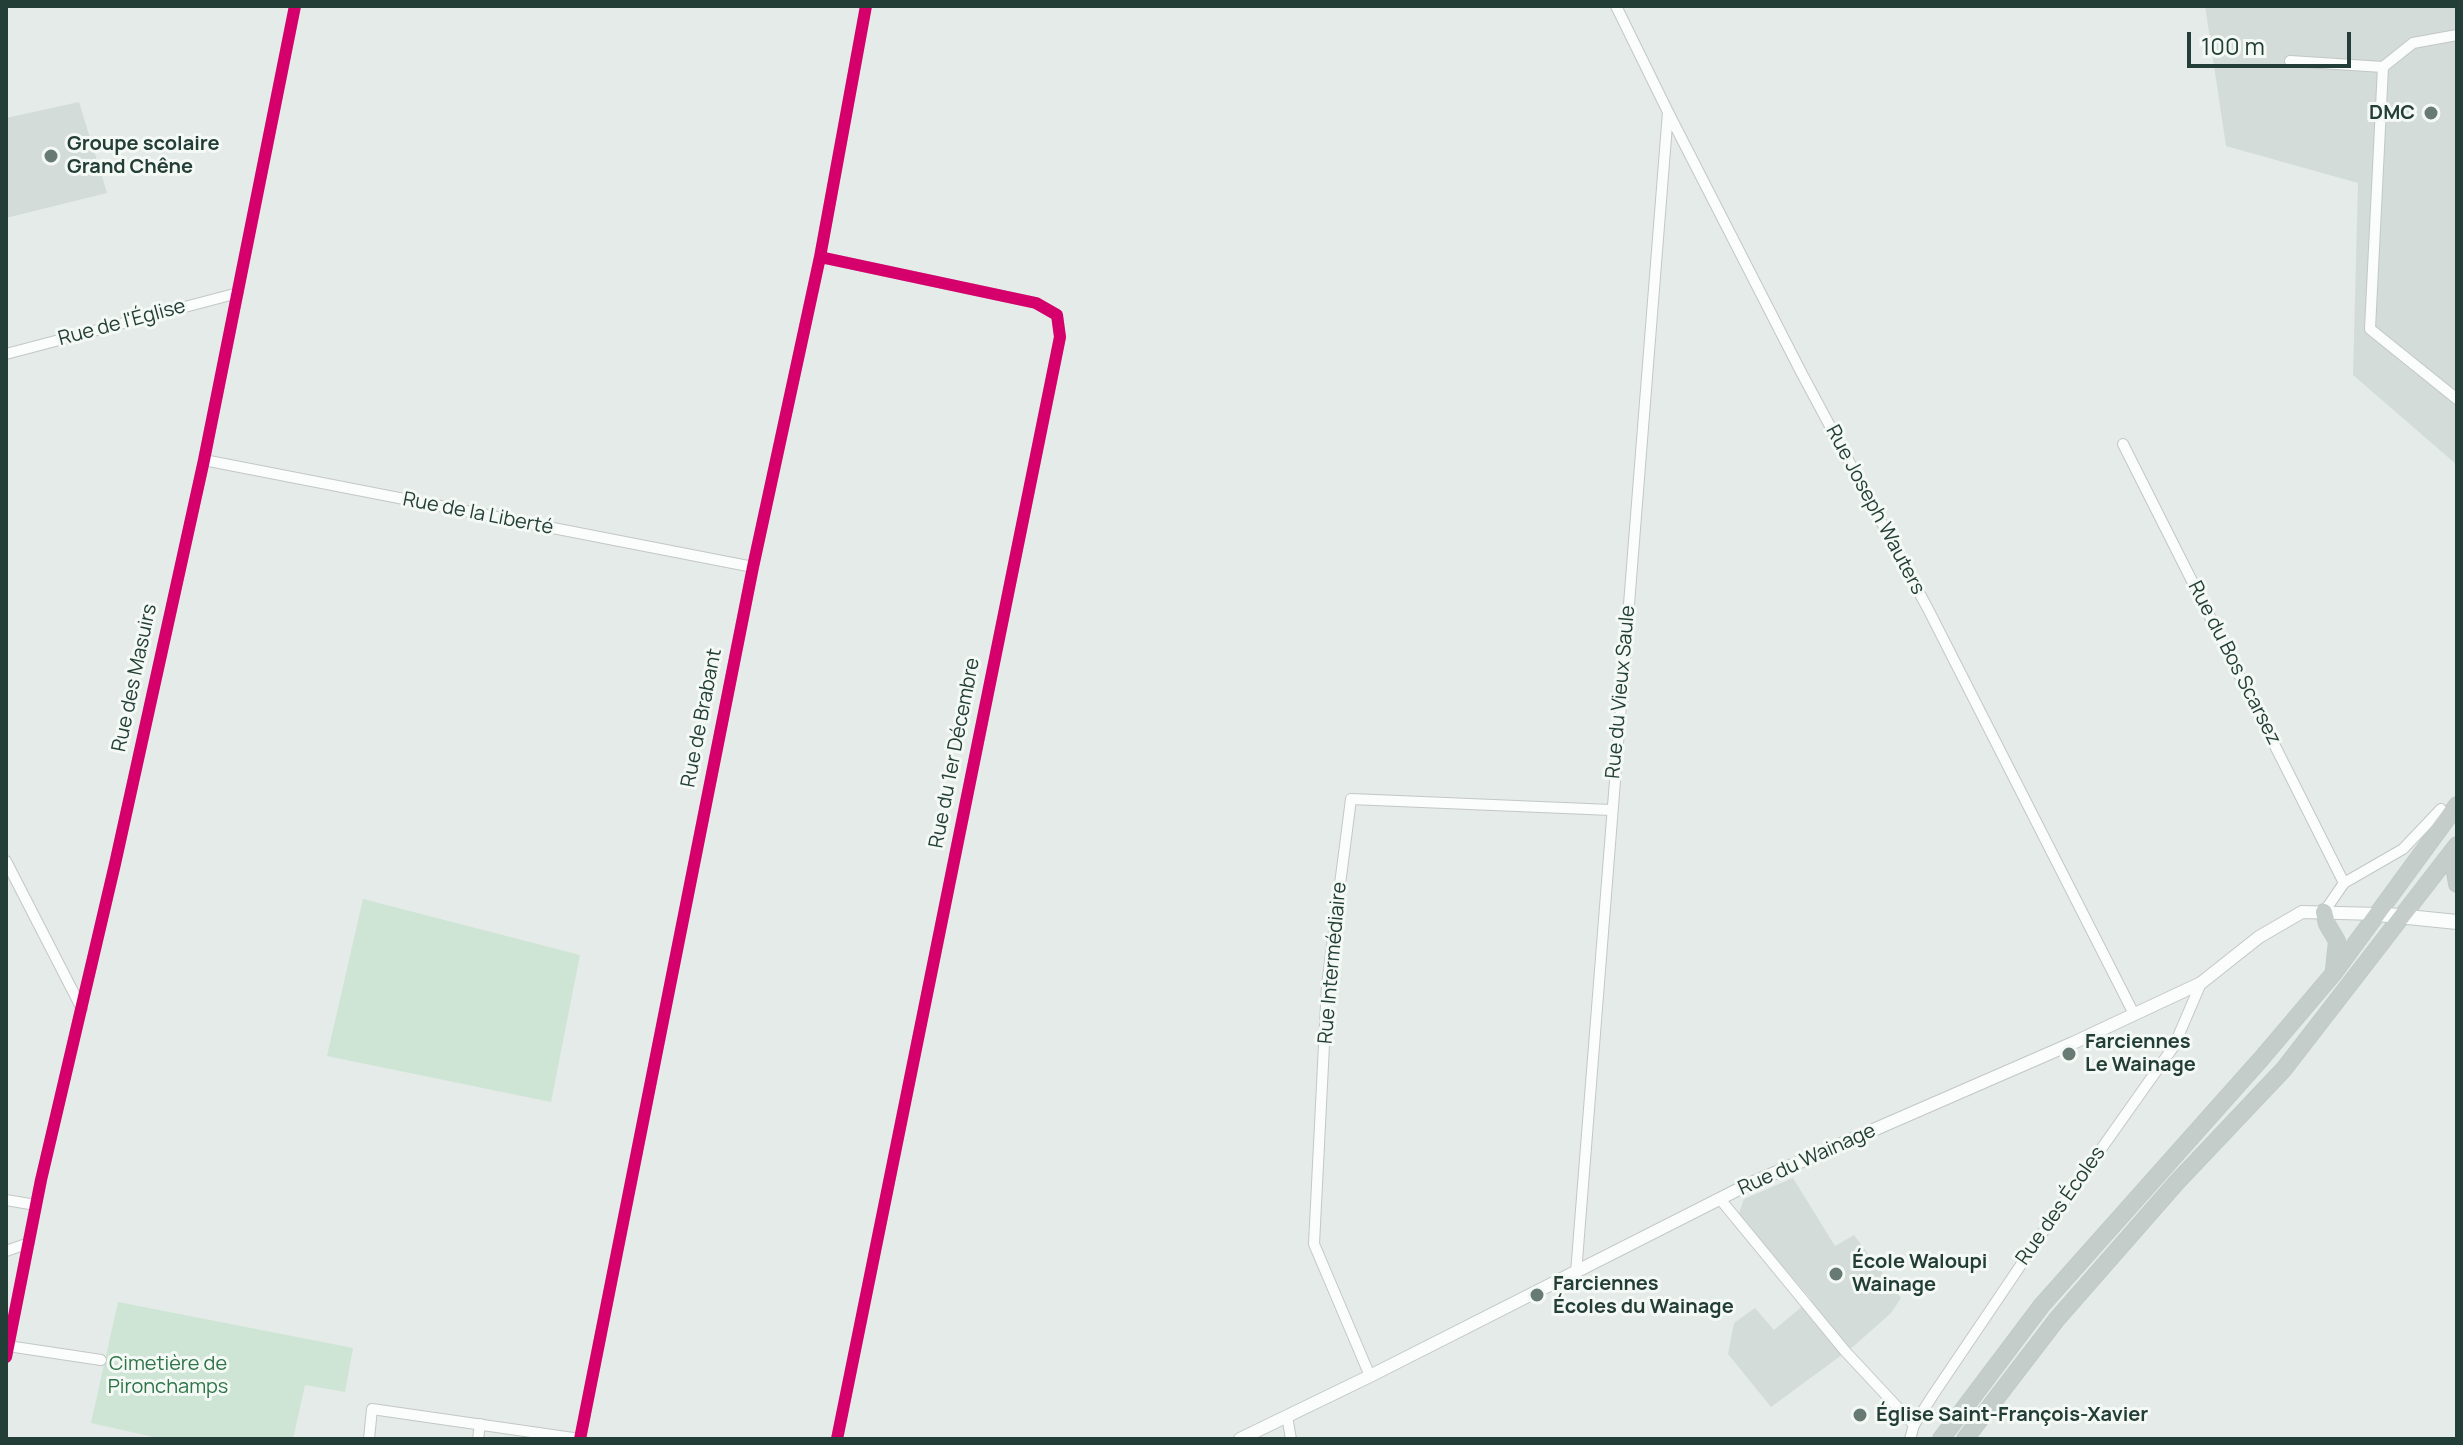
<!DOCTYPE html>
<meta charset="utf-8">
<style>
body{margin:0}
#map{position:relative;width:2463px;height:1445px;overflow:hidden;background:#e5ebe8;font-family:Manrope,sans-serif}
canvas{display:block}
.frame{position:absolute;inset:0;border:8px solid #233e36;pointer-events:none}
.scale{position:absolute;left:2187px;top:32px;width:164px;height:36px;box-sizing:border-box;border:4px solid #233e36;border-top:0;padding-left:10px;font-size:24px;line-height:28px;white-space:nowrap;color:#233e36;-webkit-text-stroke:6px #f4f9f6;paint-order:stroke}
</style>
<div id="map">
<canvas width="2463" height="1445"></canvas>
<div class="frame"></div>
<div class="scale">100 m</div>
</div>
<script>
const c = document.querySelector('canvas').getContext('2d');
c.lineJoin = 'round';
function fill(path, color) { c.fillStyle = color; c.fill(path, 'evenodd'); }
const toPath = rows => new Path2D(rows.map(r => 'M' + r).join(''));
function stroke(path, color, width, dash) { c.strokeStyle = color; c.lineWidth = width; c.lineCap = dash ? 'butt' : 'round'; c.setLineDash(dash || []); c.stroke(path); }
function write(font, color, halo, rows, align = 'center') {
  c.font = font + ' Manrope,sans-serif'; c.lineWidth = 6; c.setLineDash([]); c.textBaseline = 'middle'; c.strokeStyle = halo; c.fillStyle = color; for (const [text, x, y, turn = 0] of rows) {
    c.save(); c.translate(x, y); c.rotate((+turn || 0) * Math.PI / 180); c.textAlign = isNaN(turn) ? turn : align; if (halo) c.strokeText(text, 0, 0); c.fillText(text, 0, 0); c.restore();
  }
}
fill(toPath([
 [2205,6,2457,6,2457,465,2353,375,2358,183,2226,146],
 [79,102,107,193,6,218,6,118],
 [1793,1178,1835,1246,1854,1235,1901,1298,1891,1313,1854,1346,1771,1407,1728,1354,1734,1323,1755,1308,1774,1330,1811,1299,1738,1216,1744,1199]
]), '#d3dcd8');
fill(toPath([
 [363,899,580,955,551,1102,327,1056],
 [118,1302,353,1348,345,1392,305,1385,293,1439,163,1439,91,1423]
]), '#cee4d5');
const minor = toPath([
 [1616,6,1668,112,1801,372,1928,609,2134,1014],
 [2290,61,2383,67,2413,43,2457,35],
 [2383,67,2370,329,2457,399],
 [820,257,1036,303,1057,315,1060,337,837,1439],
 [6,354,238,293],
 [2123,444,2344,883],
 [204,460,753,567],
 [6,861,82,1009],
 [2324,912,2344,883,2403,849,2441,809],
 [1720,1199,1845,1351,1914,1425],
 [6,1200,36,1205],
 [6,1251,29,1243],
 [1576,1273,1668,112],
 [8,1346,101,1360],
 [6,1357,41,1180,115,864,204,460,295,6],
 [1370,1376,1314,1244,1327,985,1351,799,1611,810],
 [1287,1416,1291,1439],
 [369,1439,372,1409,580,1439],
 [478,1439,480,1424],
 [580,1439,753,567,820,257,866,6],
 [1910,1439,1914,1425,1933,1395,2058,1210,2174,1046,2201,983]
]);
const tertiary = toPath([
 [1240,1439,1370,1376,1747,1185,2073,1043,2201,983,2259,937,2302,912,2378,914]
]);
const secondary = toPath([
 [2378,914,2457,922]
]);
const trunk = toPath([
 [2452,852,2457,884],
 [2324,912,2327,924,2337,941,2334,970],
 [1941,1439,2042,1305,2261,1059,2334,973,2457,805],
 [1965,1439,2057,1319,2177,1182,2284,1069,2457,845]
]);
stroke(minor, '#c2c8c5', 12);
stroke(tertiary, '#c2c8c5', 14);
stroke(secondary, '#c0c8c5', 16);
stroke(trunk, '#c1cac7', 18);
stroke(minor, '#fbfcfc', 10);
stroke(tertiary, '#fbfcfc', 12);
stroke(secondary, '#fbfcfc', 14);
stroke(trunk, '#c4cdca', 16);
stroke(toPath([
 [820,257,1036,303,1057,315,1060,337,837,1439],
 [6,1357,41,1180,115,864,204,460,295,6],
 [580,1439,753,567,820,257,866,6]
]), '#d6006c', 12);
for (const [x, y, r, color] of [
 [2431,113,8,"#677b74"],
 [51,156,8,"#677b74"],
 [2069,1054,8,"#677b74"],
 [1836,1274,8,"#677b74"],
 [1537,1295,8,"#677b74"],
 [1860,1415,8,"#677b74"]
]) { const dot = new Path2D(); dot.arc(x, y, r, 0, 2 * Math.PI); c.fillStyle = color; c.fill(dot); stroke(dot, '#f4f9f6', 3); }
write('bold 20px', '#233e36', '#f4f9f6', [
 ["DMC",2415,113,"right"],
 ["Groupe scolaire",67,144],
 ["Grand Chêne",67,167],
 ["Farciennes",2085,1042],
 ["Le Wainage",2085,1065],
 ["École Waloupi",1852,1262],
 ["Wainage",1852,1285],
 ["Farciennes",1553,1284],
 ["Écoles du Wainage",1553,1307],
 ["Église Saint-François-Xavier",1876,1415]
], 'left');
write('20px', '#233e36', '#f4f9f6', [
 ["Rue de l'Église",122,323,-15],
 ["Rue Joseph Wauters",1875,510,62],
 ["Rue de la Liberté",478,514,11],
 ["Rue du Bos Scarsez",2234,663,63],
 ["Rue des Masuirs",135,678,-78],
 ["Rue du Vieux Saule",1621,692,-85],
 ["Rue de Brabant",702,718,-79],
 ["Rue du 1er Décembre",955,753,-79],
 ["Rue Intermédiaire",1333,963,-85],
 ["Rue du Wainage",1807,1160,-24],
 ["Rue des Écoles",2061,1206,-55]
]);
write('20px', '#2d7547', '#f4f9f6', [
 ["Cimetière de",168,1364],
 ["Pironchamps",168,1387]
]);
</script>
